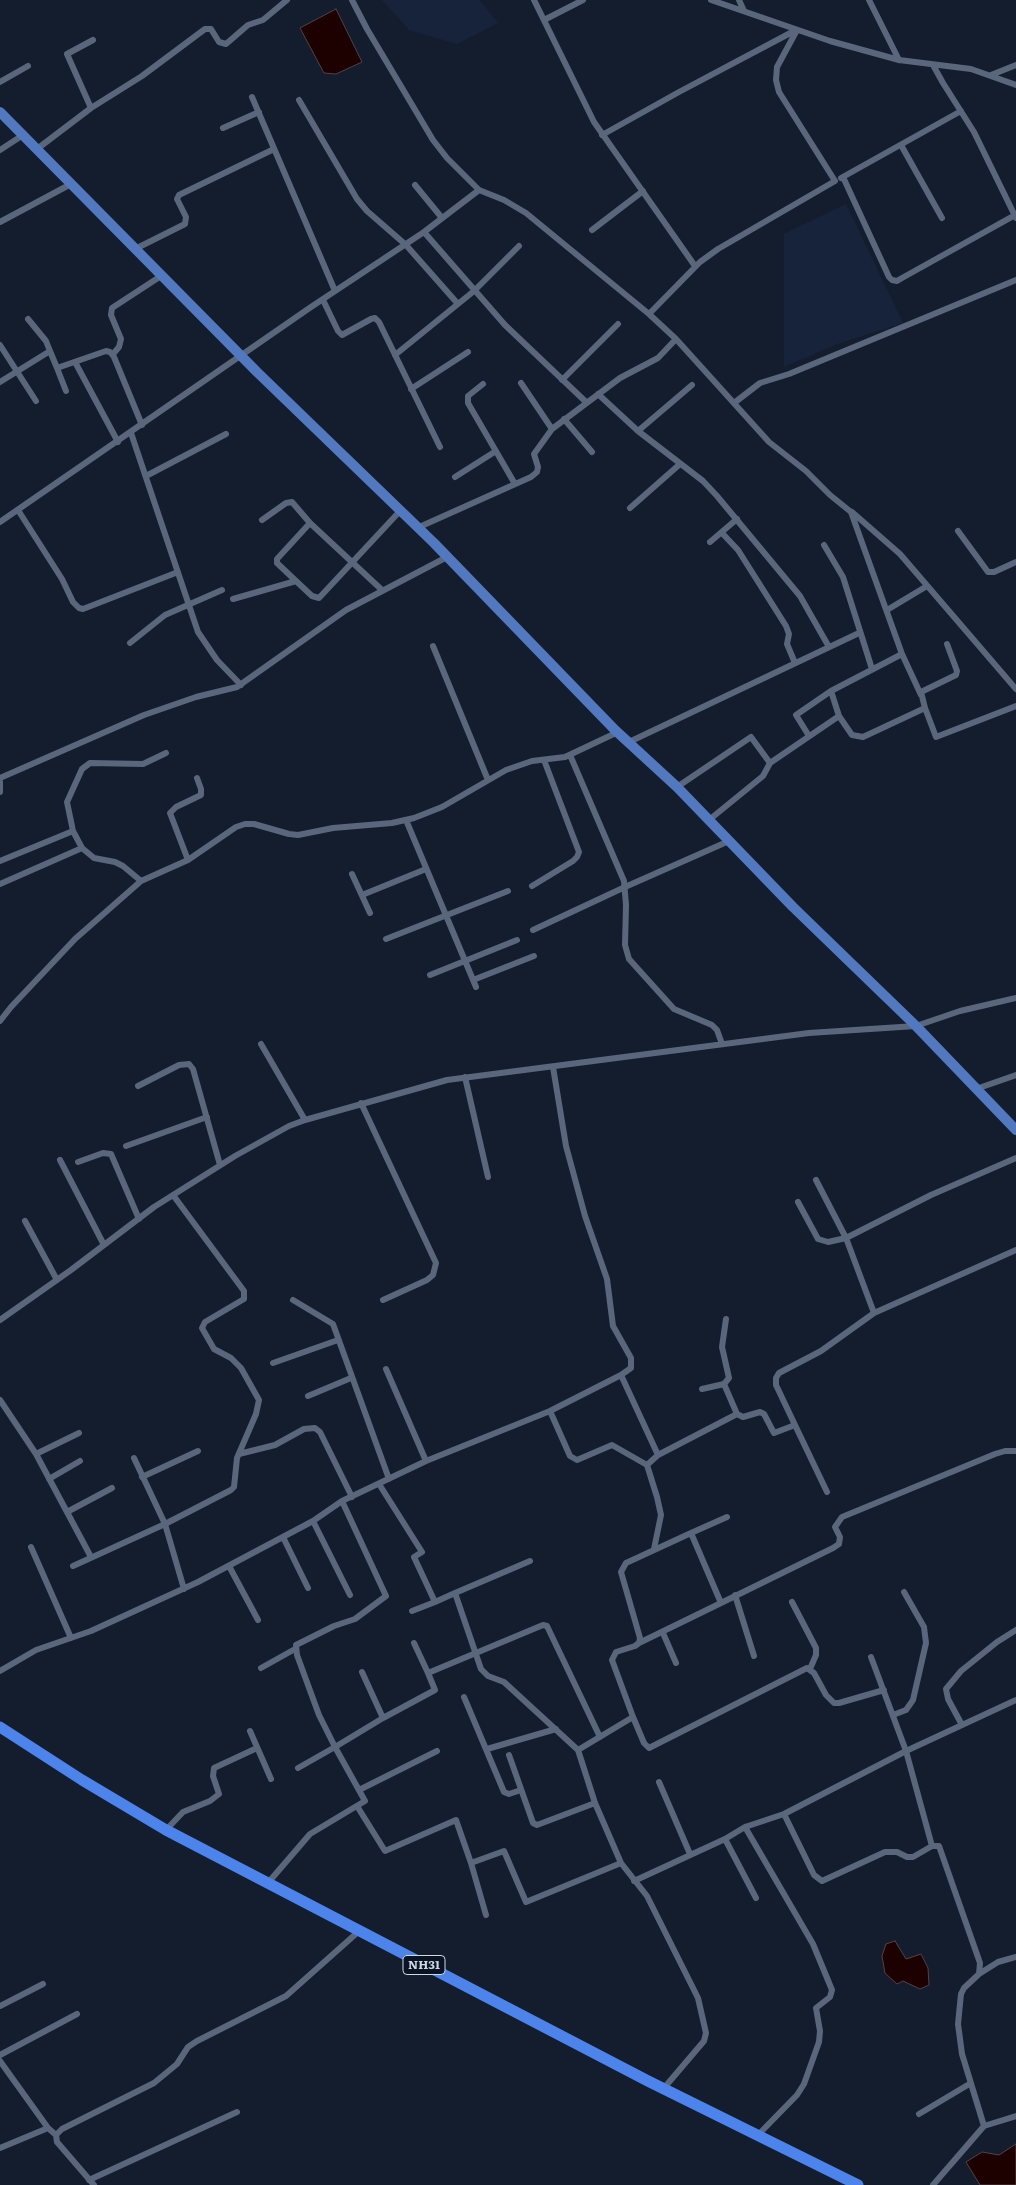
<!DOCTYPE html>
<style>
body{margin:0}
canvas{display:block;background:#131d2e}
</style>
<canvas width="1016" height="2185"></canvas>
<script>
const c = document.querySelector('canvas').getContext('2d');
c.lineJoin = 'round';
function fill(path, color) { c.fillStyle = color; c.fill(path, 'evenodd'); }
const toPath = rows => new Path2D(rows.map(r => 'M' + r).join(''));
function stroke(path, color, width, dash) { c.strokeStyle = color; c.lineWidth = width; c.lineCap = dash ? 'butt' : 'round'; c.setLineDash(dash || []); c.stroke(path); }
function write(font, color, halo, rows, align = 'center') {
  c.font = font + ' Literata,serif'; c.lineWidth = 4; c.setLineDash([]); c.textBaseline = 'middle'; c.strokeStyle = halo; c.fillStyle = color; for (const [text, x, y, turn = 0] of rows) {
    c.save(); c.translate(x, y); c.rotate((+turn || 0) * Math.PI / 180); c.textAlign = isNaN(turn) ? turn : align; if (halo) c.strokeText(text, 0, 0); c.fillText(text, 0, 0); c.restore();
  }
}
fill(toPath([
 [382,0,479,0,498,23,457,44,409,30],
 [846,204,903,323,837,344,784,367,784,234]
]), '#16233a');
const water = toPath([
 [336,9,362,62,336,74,324,73,300,28,336,9],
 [895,1941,906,1959,921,1954,928,1968,929,1985,920,1989,903,1981,897,1984,885,1973,882,1956,886,1944,895,1941],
 [1016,2144,1016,2185,980,2185,966,2162,982,2152,999,2155,1016,2144]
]);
fill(water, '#1d0000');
stroke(water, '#534144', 1);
stroke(toPath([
 [352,0,367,29,433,140,447,158,479,190,504,200,526,213,649,314,676,339,769,442,806,471,830,495,851,512,902,654,831,691,839,716,770,763,751,737,677,787],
 [534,0,594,122,695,266],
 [711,0,830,41,899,60,971,69,1016,85],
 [739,0,744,11],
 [869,0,899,60],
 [544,20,583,0],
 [933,65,943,83,974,132,1016,218],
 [991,75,1016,65],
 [0,82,28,66],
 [252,97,335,291],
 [299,100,357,199,367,211,406,245,458,304],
 [91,108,67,54,93,40],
 [223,128,259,112],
 [602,135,679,92,796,30],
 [901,145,942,218],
 [37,149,91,108,142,76,205,29,211,29,219,42,226,44,248,25,263,20,287,0],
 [0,150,23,135],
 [843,177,889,277,892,280,897,281,902,278,1015,215],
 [841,178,961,111],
 [415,185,442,218],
 [0,222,71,184],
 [592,230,643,191],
 [424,232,505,325,586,402],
 [135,249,185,224,186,217,177,199,179,195,274,149],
 [323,300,338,331,342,335,371,319,375,318,379,322,440,447],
 [649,314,700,262,718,249,835,181,779,92,776,80,777,67,797,30],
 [28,319,46,341,50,351],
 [0,345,36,401],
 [113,354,119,347,121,339,111,315,112,308,161,276],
 [395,355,474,291,519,246],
 [75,362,118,442],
 [57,368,66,391],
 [562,380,618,324],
 [0,382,50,351,57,368,106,351,110,352,114,357,142,425],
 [521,383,552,429],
 [483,384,468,396,468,403,515,484],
 [411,389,468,352],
 [598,394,638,431,703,481,717,496,800,596,829,647],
 [734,403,760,383,789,374,1016,280],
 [564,419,592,452],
 [638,431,692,385],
 [131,433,198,632,217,660,241,685],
 [146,476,226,434],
 [455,477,496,451],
 [630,508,680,464],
 [18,510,62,579,73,602,79,608,83,609,178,572],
 [852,512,900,554,1016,689],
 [262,520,286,503,292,502,310,523,382,590],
 [0,522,311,307,424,232,479,190],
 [417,528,531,477,537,472,538,467,534,454,552,429,620,378,658,358,676,339],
 [958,531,988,572,994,572,1016,562],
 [722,533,738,550,786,626,789,634,787,644,795,663],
 [710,542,737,519],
 [824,545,843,577,872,669],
 [296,581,277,563,277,559,310,523],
 [233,599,296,581,312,596,319,598,400,511],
 [887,610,927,586],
 [130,643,165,615,222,590],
 [433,646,488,780],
 [902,654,921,695],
 [925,708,921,692,956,675,957,671,947,644],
 [839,716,852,735,863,737,925,708,936,737,1016,706],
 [809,736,796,715,831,691],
 [629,742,859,633],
 [570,755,624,881,626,905,625,945,629,959,674,1009,712,1025,717,1030,722,1044],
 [0,778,144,715,196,697,237,687,346,610,447,557],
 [0,782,0,792],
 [406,820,476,987],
 [709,820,763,776,770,763],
 [188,860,170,813,176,807,201,795,201,789,197,778],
 [0,861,73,831],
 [352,874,370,913],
 [141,881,123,866,115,862,94,858,82,848,73,831,67,802,82,769,90,763,143,764,166,753],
 [0,884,82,848],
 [532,886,573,861,577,857,579,852,544,760],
 [362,895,426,869],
 [533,930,625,887,729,841],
 [386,939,508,891],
 [430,975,517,940],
 [473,980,534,956],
 [0,1021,11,1007,75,939,141,881,188,860,236,827,245,824,254,824,289,834,298,835,333,828,392,823,414,818,442,807,506,770,532,761,565,757,618,732],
 [261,1044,305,1120],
 [553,1067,566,1146,585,1216,607,1279,613,1326,631,1358,631,1368,621,1375,658,1455,647,1465,657,1497,661,1515,654,1549],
 [465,1077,488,1177],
 [138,1086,179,1065,189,1064,193,1069,220,1165],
 [976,1089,1016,1075],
 [361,1103,436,1263,433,1275,427,1280,383,1300],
 [126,1146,207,1117],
 [60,1160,104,1245],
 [78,1162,103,1153,111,1154,139,1219],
 [173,1195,244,1291,244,1299,205,1322,202,1328,214,1349,231,1358,241,1368,259,1400,256,1414,237,1458,234,1487,231,1490,165,1524,184,1589],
 [798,1202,818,1239,828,1242,846,1238,816,1180],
 [25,1221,57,1280],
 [293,1300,333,1324,389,1479],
 [874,1313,1016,1250],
 [0,1320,71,1270,154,1207,235,1156,289,1126,305,1120,447,1080,809,1033,916,1026,960,1011,1016,998],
 [273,1363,338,1340],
 [386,1369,426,1461],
 [724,1384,729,1378,722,1347,726,1319],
 [702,1389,724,1384,737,1414],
 [308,1396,351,1378],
 [0,1400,36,1454,91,1557],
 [550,1411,570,1456,577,1460,612,1445,647,1465],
 [795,1425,827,1492],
 [36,1454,79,1433],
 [239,1454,275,1445,304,1429,315,1428,320,1432,352,1497],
 [658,1455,737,1414,743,1417,760,1412,764,1414,774,1433,795,1425,776,1385,776,1378,779,1373,821,1351,874,1313,846,1238,931,1195,1016,1158],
 [142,1477,198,1451],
 [49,1479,80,1461],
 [379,1484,422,1552,414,1557,435,1602,455,1593,481,1669,488,1676,504,1682,578,1750,595,1803,621,1863,647,1896,698,1998,706,2033,704,2041,664,2088],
 [67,1512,112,1488],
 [313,1521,350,1595],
 [691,1533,727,1517],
 [283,1537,308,1588],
 [31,1547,71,1638],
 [73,1566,165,1524,134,1458],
 [229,1566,258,1620],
 [455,1593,530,1561],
 [735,1595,754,1656],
 [792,1602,816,1648,816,1655,810,1669],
 [412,1611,435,1602],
 [663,1633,676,1663],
 [414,1643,428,1673],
 [639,1643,721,1603],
 [871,1657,906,1751,932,1846],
 [261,1668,295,1649],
 [0,1671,36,1650,91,1631,198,1582,313,1521,342,1501,426,1461,550,1411,621,1375],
 [362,1672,383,1718],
 [464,1697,504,1792,509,1794,521,1790],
 [893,1715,906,1710,913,1700,926,1643,924,1627,904,1592],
 [633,1717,644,1743,649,1748,807,1668,814,1673,826,1695,834,1703,839,1703,884,1690],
 [962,1725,948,1699,946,1689,961,1671,997,1642,1016,1630],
 [250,1731,271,1779],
 [487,1749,556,1729],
 [578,1750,633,1717,612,1660,616,1652,635,1646,639,1643,640,1638,621,1572,626,1563,691,1533,721,1603,833,1548,839,1544,840,1537,835,1527,842,1517,995,1454,1005,1451,1016,1451],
 [509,1755,533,1823,537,1825,595,1803],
 [298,1768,335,1747,319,1715,297,1655,296,1645,334,1626,355,1619,386,1596,342,1501],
 [659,1782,690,1854],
 [359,1790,437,1751],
 [357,1806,385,1851,456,1820,471,1863,504,1851,526,1902,621,1863],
 [784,1814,814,1875,822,1881,885,1852,897,1852,907,1857,913,1857,932,1846,939,1846,980,1963,979,1974,964,1988,961,1994,958,2024,962,2054,984,2126],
 [745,1827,813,1944,832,1990,830,1997,816,2008,820,2031,819,2042,804,2084,797,2095,758,2135],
 [166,1830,183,1812,210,1801,219,1794,213,1776,214,1768,257,1748],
 [725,1839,756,1898],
 [471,1863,486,1915],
 [634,1881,725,1839,745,1827,784,1814,906,1751,1016,1700],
 [267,1884,310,1834,365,1801,335,1747,383,1718,435,1690,428,1673,543,1625,547,1626,600,1737],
 [979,1974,998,1962,1016,1957],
 [0,2006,43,1984],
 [0,2055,77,2014],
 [0,2061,48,2128],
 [919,2114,971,2083],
 [0,2148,48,2128,56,2135],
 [89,2180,237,2112],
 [94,2185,57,2142,56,2135,62,2129,154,2083,177,2064,188,2047,197,2041,286,1996,358,1932],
 [933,2185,984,2126,1016,2116]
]), '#5a667b', 6);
stroke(toPath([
 [0,112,257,372,434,543,615,730,677,787,793,907,916,1026,1016,1130]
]), '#5278bf', 10);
stroke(toPath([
 [0,1727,82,1780,166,1830,648,2081,858,2185]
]), '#4d84ec', 11);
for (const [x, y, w] of [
 [424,1965,42]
]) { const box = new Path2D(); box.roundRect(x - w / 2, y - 9.5, w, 19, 4); c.fillStyle = '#0a1324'; c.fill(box); stroke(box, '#d1d8e4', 1); }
write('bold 12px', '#d1d8e4', null, [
 ["NH31",424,1965]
]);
</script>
